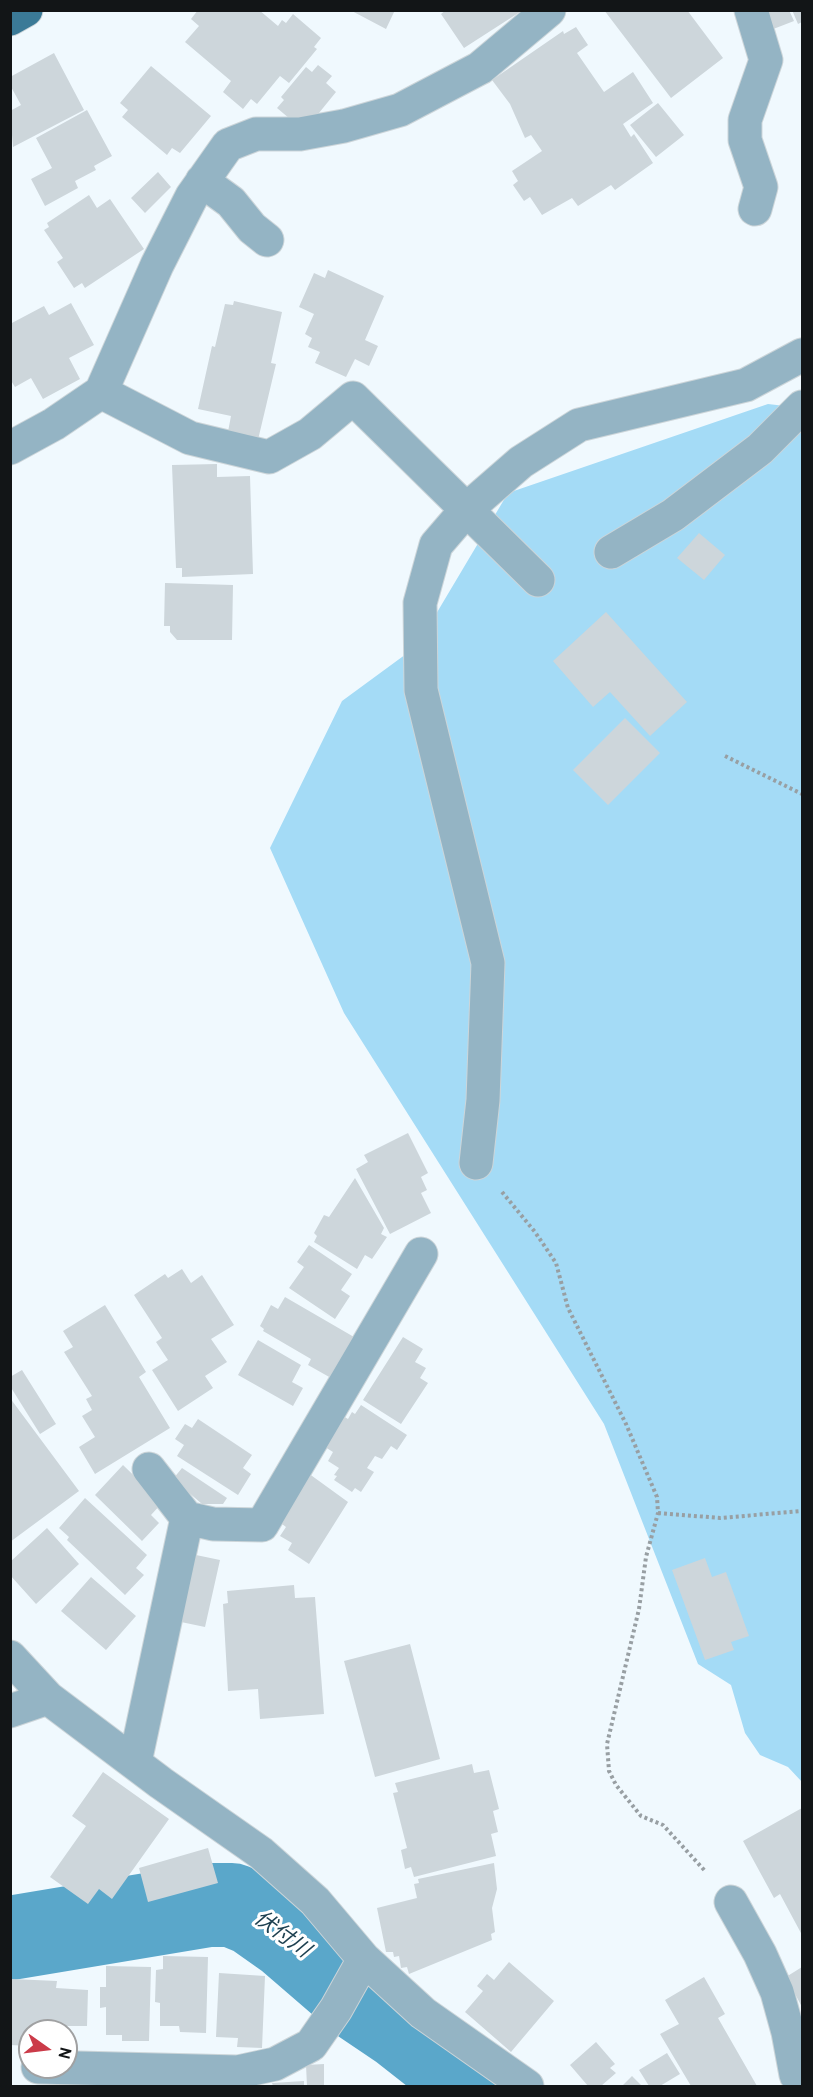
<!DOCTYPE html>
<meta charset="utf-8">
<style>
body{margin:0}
#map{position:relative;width:813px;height:2097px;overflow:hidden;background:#f0f9fe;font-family:Overpass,sans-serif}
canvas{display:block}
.frame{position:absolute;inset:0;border:12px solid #121517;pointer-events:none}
.north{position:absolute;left:18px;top:2019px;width:60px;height:60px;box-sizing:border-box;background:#fff;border:2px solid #a0a1a2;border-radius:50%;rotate:104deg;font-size:16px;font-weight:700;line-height:24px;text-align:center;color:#121517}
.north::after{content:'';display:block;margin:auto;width:21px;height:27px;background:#cb3b49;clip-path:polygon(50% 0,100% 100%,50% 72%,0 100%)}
</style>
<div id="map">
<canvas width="813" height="2097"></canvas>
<div class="frame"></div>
<div class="north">N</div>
</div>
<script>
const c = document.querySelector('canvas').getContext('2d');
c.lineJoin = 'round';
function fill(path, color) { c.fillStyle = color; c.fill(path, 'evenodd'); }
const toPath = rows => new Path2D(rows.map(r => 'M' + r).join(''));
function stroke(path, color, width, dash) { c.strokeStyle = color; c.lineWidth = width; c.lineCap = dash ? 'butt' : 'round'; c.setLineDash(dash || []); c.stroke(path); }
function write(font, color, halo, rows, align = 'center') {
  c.font = font + ' Overpass,"Noto Sans JP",sans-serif'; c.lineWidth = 6; c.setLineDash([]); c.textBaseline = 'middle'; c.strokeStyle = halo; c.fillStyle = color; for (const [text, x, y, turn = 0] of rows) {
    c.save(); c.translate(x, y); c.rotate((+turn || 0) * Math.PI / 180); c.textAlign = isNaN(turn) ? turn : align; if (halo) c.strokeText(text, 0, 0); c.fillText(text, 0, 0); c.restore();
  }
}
fill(toPath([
 [768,404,802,408,802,1782,788,1767,760,1755,745,1733,731,1685,698,1664,604,1424,344,1013,270,848,342,701,417,646,508,493]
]), '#a4dbf6');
stroke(toPath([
 [10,1938,208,1905,232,1905,254,1914,288,1938,361,2001,401,2028,475,2086]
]), '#5aa7ca', 84);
fill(toPath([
 [198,10,259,10,278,26,282,20,286,23,293,14,321,38,314,47,317,49,289,83,280,76,257,104,251,99,243,109,223,92,231,81,185,42,199,26,191,19],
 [350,10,395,10,386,29],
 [446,10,523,10,464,48,441,14],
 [604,10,687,10,723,58,671,98],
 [754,10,789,10,794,21,763,33],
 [792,10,802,10,802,22,798,24],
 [576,27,588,45,577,53,604,92,633,72,653,103,623,124,631,137,634,134,653,163,615,190,611,185,578,206,572,198,542,215,530,197,524,201,513,185,518,181,512,171,542,151,531,135,525,138,510,104,492,80,563,31,564,34],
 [54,53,84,110,13,147,10,111,21,105,10,85,10,77],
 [318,65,332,76,326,83,336,92,310,124,296,124,277,108,284,100,281,97,306,67,312,72],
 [151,66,211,116,180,153,172,148,167,155,122,117,128,110,120,103],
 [658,103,684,135,656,157,630,125],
 [87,110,112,156,94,166,96,170,75,181,78,188,45,206,31,179,52,168,36,138],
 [158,172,171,187,145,213,131,198],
 [89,195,97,208,110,199,144,249,85,288,82,283,74,288,57,262,63,258,44,230,49,227,47,223],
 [328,270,384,296,365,340,378,346,369,366,355,359,346,377,315,363,320,352,308,347,312,338,305,334,314,314,299,307,314,273,325,278],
 [234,301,282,312,271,363,276,364,257,444,227,437,231,416,198,409,212,346,215,347,225,304,233,305],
 [71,303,94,345,69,358,80,379,43,399,31,378,15,387,10,379,10,324,44,306,49,315],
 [217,464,217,477,250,476,253,574,182,577,182,568,176,568,172,465],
 [699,533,725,555,704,580,677,558],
 [165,583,233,585,232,640,177,640,170,632,170,626,164,626],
 [606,612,687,702,650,736,610,692,593,707,553,661],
 [625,718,660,753,608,805,573,770],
 [408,1133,428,1173,421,1177,427,1190,421,1193,431,1213,390,1234,356,1169,368,1162,364,1155],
 [355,1178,384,1228,381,1234,387,1237,372,1259,365,1255,357,1269,314,1242,317,1236,314,1233,324,1215,329,1217],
 [309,1245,352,1274,341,1290,350,1296,335,1319,289,1288,304,1267,297,1262],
 [182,1269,191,1283,202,1275,234,1325,211,1339,227,1362,205,1376,213,1388,178,1411,152,1370,168,1360,156,1342,162,1338,134,1295,165,1274,168,1278],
 [285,1297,354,1337,331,1378,308,1365,311,1359,263,1331,264,1329,260,1326,271,1305,278,1309],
 [105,1305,146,1372,139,1377,170,1428,95,1474,79,1447,95,1437,82,1416,92,1410,86,1399,92,1396,64,1352,73,1347,63,1331],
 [403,1337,423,1349,415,1362,426,1368,420,1378,428,1383,401,1424,363,1400],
 [258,1340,301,1365,292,1382,303,1388,293,1406,238,1375],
 [22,1370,56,1424,40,1434,10,1386,10,1377],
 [10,1398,79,1491,10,1542],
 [361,1405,407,1435,397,1450,391,1446,382,1459,375,1456,367,1468,374,1472,361,1492,355,1488,352,1492,334,1480,337,1476,334,1475,339,1468,328,1461,333,1452,325,1447,343,1416,348,1419,352,1412,355,1414],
 [198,1419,252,1455,243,1468,251,1474,238,1495,177,1456,184,1445,175,1439,185,1424,192,1428],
 [123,1465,162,1503,151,1515,159,1523,142,1541,95,1495],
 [182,1468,227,1498,223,1504,202,1504,173,1479],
 [308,1473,348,1502,309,1564,288,1550,292,1543,280,1536,286,1527,278,1521],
 [85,1498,147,1555,136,1568,144,1575,125,1595,67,1540,69,1537,59,1528],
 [47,1528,79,1564,36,1604,10,1575,10,1562],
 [196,1555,220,1560,205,1627,181,1622],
 [705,1558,712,1577,726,1572,749,1636,731,1642,734,1650,705,1660,672,1570],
 [91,1577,136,1616,106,1650,61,1611],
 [294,1585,295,1598,315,1597,324,1714,260,1719,258,1689,228,1691,223,1604,228,1603,227,1591],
 [410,1644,440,1759,375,1777,344,1661],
 [472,1764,474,1773,489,1770,499,1809,493,1811,498,1832,491,1834,496,1856,414,1877,411,1867,405,1869,401,1850,407,1848,393,1793,398,1792,395,1783],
 [103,1772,169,1819,112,1899,99,1889,88,1904,50,1877,86,1826,72,1816],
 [802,1808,802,1935,780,1894,774,1898,743,1841],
 [208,1848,218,1883,148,1902,139,1868],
 [494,1863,497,1889,492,1908,495,1932,491,1934,492,1940,409,1974,407,1967,401,1968,399,1956,394,1957,393,1952,386,1952,377,1908,417,1898,414,1884,419,1883,418,1879],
 [163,1956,208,1957,206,2033,180,2032,179,2026,160,2026,160,2003,155,2002,156,1970,163,1969],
 [509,1962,554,2001,511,2052,465,2012,483,1991,477,1986,487,1974,494,1980],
 [106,1966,151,1967,149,2041,122,2041,122,2035,106,2035,106,2007,100,2008,100,1987,106,1987],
 [802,1967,802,2007,786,1977],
 [219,1973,265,1976,262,2048,237,2047,238,2038,216,2037],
 [704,1977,725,2014,718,2018,757,2086,691,2086,660,2034,679,2024,665,2000],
 [12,1979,57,1981,56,1988,88,1990,87,2026,66,2026,65,2031,30,2031,30,2046,10,2045],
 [596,2042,615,2064,610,2068,616,2073,601,2086,588,2086,570,2065],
 [667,2053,680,2074,660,2086,649,2086,639,2070],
 [324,2064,324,2086,307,2086,306,2065],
 [632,2076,642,2086,622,2086],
 [304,2081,304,2086,273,2086,272,2083]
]), '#cdd6db');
const minor = toPath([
 [751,10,766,60,745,120,745,140,761,187,755,209],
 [202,181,231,202,252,228,267,240],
 [101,392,190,438,269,457,310,434,353,398,538,580],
 [10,448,54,424,101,392,157,265,192,196,228,145,256,134,300,134,344,126,400,110,480,68,549,10],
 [611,552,673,515,760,449,802,407],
 [476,1163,483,1100,488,963,421,690,420,603,436,545,467,509,521,462,579,425,746,385,802,355],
 [149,1469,187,1518],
 [10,1657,48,1698,161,1783,261,1853,315,1901,364,1959,423,2013,527,2086],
 [10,1711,48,1698],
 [135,1762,187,1518,213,1524,262,1525,421,1254],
 [731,1902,760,1954,777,1992,788,2032,796,2075,802,2081],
 [38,2067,238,2072,275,2064,311,2045,336,2009,364,1959]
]);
const major = toPath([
 [10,19,26,10]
]);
stroke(minor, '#ccd5d9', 35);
stroke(major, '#ccd5d9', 35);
stroke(toPath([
 [725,756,802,794],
 [502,1192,535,1232,556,1263,568,1308,626,1424,657,1497,658,1513,646,1557,639,1609,607,1744,609,1771,616,1785,641,1816,663,1825,706,1872],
 [658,1513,720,1518,802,1511]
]), '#989fa3', 4, [3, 3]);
stroke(minor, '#94b4c4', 33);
stroke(major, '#3b7a97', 33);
write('italic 21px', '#1e4151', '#fff', [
 ["伏付川",281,1936,36]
]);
</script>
